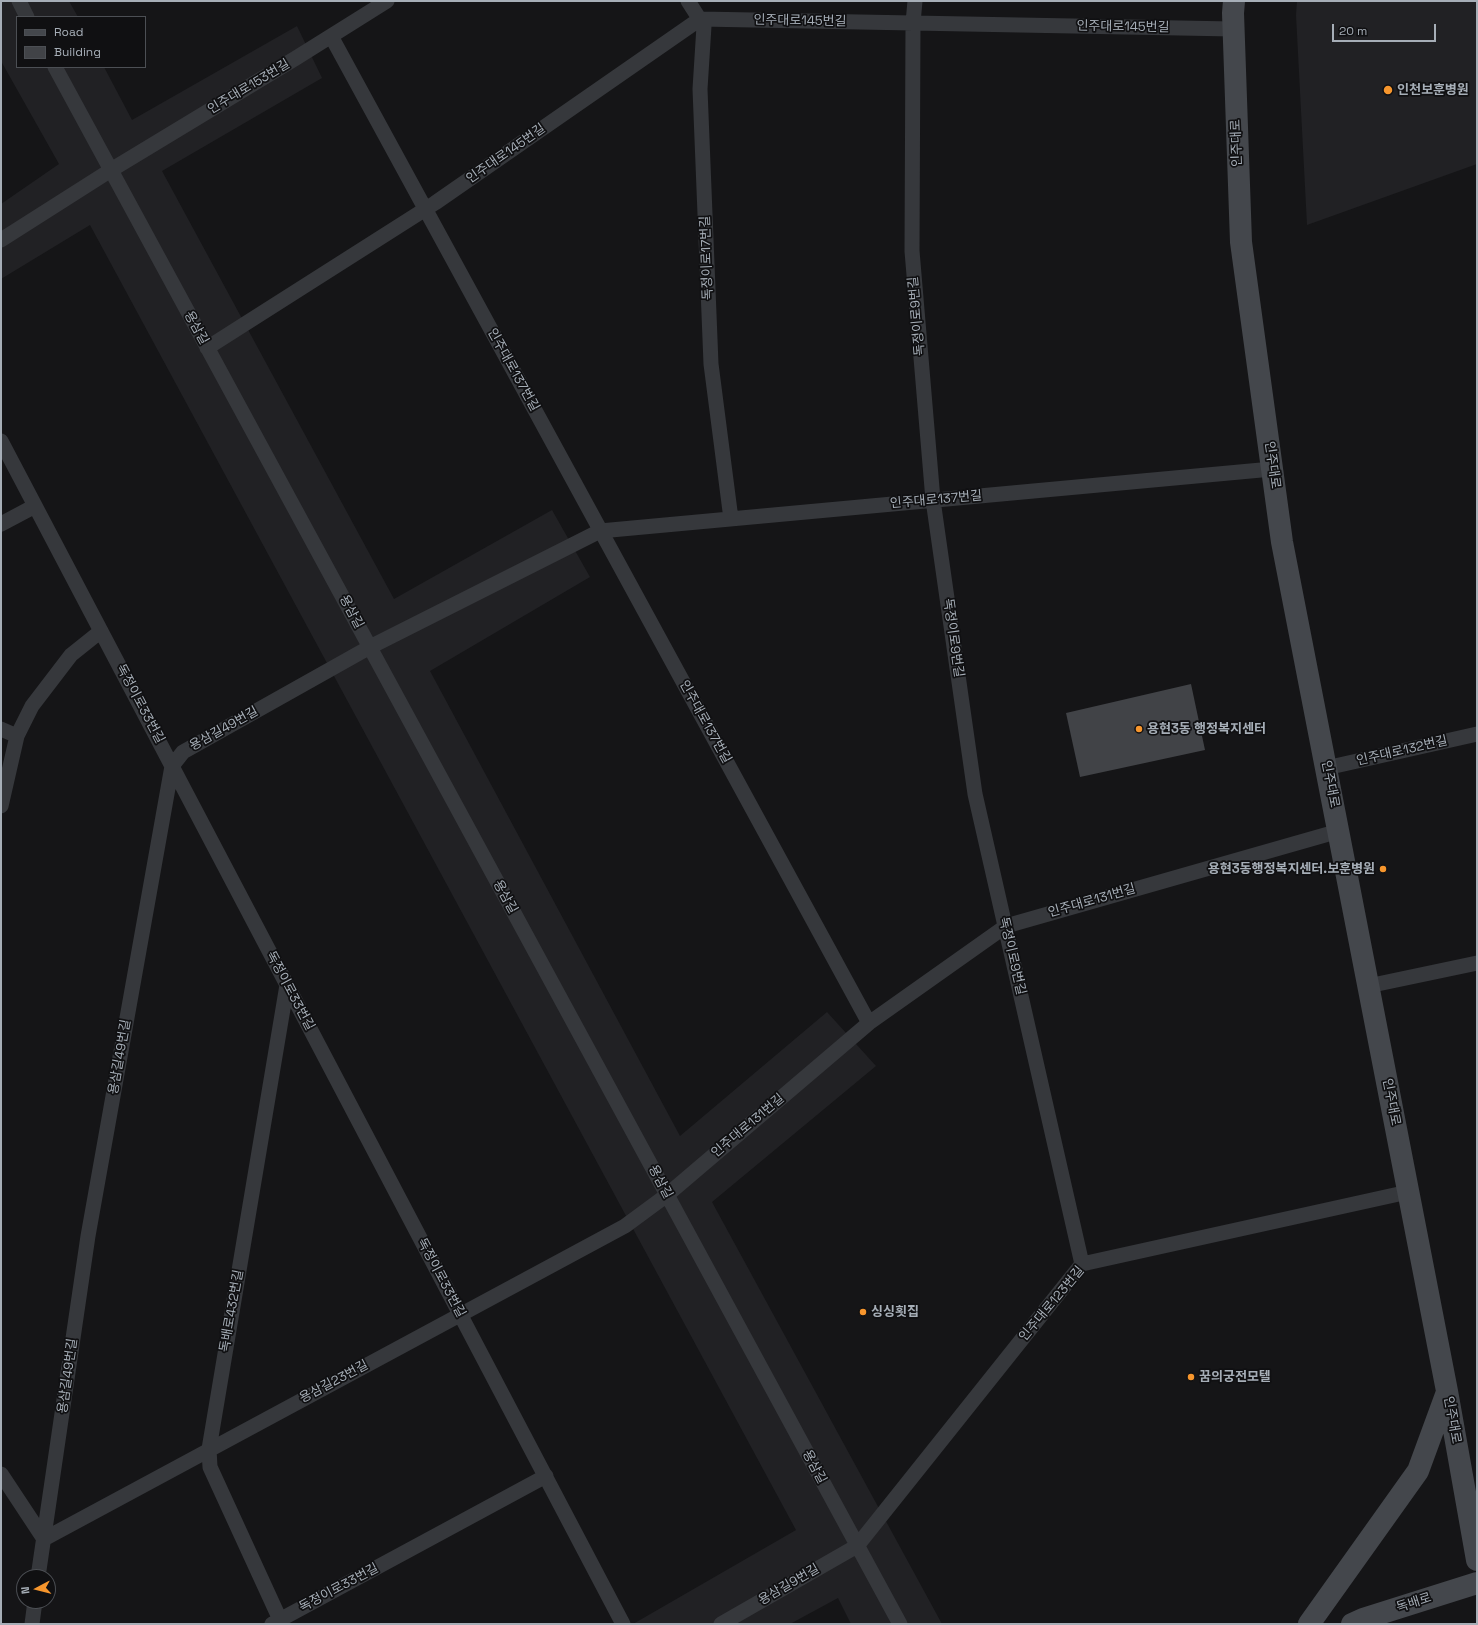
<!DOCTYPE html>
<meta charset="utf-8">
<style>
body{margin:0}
#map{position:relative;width:1478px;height:1625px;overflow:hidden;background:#151517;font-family:"Space Grotesk",sans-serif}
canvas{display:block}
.frame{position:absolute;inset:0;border:2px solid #a6aeb7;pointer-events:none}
.legend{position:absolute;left:16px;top:16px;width:130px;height:52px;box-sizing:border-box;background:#101012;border:1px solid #4c4f54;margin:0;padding:5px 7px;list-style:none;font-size:12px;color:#a6aeb7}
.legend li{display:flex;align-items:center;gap:8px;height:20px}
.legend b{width:20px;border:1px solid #4c4f54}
.north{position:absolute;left:16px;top:1569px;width:40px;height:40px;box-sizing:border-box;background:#101012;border:1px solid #4c4f54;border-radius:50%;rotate:263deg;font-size:11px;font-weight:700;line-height:16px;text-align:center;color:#a6aeb7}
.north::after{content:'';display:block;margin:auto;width:14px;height:18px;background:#f7962d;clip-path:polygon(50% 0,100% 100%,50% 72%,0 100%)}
.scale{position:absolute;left:1332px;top:24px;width:104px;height:18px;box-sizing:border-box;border:2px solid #a6aeb7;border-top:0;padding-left:5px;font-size:12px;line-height:14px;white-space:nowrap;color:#a6aeb7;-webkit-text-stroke:3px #101012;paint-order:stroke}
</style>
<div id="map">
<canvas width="1478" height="1625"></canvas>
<div class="frame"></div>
<ul class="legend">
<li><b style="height:5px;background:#44474c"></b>Road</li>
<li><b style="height:11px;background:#414347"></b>Building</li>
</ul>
<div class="north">N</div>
<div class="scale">20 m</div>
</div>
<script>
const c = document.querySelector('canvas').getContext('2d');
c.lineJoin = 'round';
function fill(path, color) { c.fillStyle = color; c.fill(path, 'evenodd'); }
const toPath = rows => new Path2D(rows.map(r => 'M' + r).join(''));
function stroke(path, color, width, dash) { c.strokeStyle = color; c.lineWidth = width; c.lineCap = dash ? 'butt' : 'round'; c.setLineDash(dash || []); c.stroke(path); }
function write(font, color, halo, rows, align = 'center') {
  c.font = font + ' "Space Grotesk","Noto Sans KR",sans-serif'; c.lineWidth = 3.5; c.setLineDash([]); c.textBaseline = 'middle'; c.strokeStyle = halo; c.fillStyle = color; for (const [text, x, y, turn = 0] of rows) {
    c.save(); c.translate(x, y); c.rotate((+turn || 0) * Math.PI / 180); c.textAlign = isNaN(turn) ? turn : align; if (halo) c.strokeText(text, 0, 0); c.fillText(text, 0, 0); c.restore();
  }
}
fill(toPath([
 [1,1,69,1,78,17,17,17,17,67,104,67,132,120,297,26,322,78,162,171,394,599,552,510,590,577,430,671,680,1136,827,1012,876,1066,712,1202,942,1624,851,1624,838,1598,790,1624,633,1624,796,1530,90,225,1,279,1,204,59,164,1,61],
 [1297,1,1477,1,1477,164,1307,225,1296,15]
]), '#212124');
fill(toPath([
 [1191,684,1205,750,1080,777,1066,713]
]), '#414347');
stroke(toPath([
 [19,1,27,17],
 [688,1,704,26,700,89,711,364,731,519],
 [915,1,913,23,912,251,933,500,975,794,1082,1264],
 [331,36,869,1023],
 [55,67,900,1624],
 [1,240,111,170,296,58,387,1],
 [207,348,435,203,700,19,1233,29],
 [1,441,623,1624],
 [1,524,35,506],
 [1,729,17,736],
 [1326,768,1477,734],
 [1,806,17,736,32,706,71,655,101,631],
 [1368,986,1477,963],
 [1,1474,44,1539,625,1226,667,1195,869,1023,1006,926,1339,831],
 [38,1577,88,1236,172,766,183,752,370,647,600,531,1272,469],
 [32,1624,35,1601],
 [272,1624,546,1476],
 [282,1624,210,1467,209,1449,287,985],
 [721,1624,857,1546,1082,1264,1408,1192]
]), '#36383c', 15);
stroke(toPath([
 [1234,1,1233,13,1241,242,1282,542,1447,1391,1477,1560],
 [1309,1624,1418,1471,1447,1392],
 [1352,1624,1363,1619,1477,1583]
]), '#44474c', 22);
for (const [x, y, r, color] of [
 [1388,90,5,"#f7962d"],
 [1139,729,4,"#f7962d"],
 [1383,869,4,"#f7962d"],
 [863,1312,4,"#f7962d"],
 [1191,1377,4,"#f7962d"]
]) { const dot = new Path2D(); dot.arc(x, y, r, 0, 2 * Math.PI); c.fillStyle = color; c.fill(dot); stroke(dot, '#101012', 1.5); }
write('13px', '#a6aeb7', '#101012', [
 ["인주대로145번길",800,21,1],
 ["인주대로145번길",1123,27,1],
 ["인주대로153번길",249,87,-31],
 ["인주대로",1237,143,-92],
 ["인주대로145번길",506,154,-35],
 ["독정이로17번길",707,258,-92],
 ["독정이로9번길",917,316,-95],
 ["용삼길",196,328,61],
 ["인주대로137번길",513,370,61],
 ["인주대로",1272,465,82],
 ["인주대로137번길",936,500,-5],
 ["용삼길",351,612,62],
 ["독정이로9번길",953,638,82],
 ["독정이로33번길",140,704,62],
 ["인주대로137번길",705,722,61],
 ["용삼길49번길",224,729,-29],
 ["인주대로132번길",1402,751,-13],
 ["인주대로",1330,784,79],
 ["용삼길",505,897,61],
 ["인주대로131번길",1092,901,-16],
 ["독정이로9번길",1012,956,77],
 ["독정이로33번길",290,991,62],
 ["용삼길49번길",120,1057,-80],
 ["인주대로",1391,1102,79],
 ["인주대로131번길",748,1126,-40],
 ["용삼길",660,1182,62],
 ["독정이로33번길",441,1278,62],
 ["인주대로123번길",1052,1304,-50],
 ["독배로432번길",232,1311,-80],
 ["용삼길49번길",68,1376,-82],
 ["용삼길23번길",334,1382,-28],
 ["인주대로",1452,1420,80],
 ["용삼길",814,1467,62],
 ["용삼길9번길",789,1585,-30],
 ["독정이로33번길",339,1588,-28],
 ["독배로",1414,1603,-18]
]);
write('bold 13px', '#a6aeb7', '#101012', [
 ["인천보훈병원",1397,90],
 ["용현3동 행정복지센터",1147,729],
 ["용현3동행정복지센터.보훈병원",1375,869,"right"],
 ["싱싱횟집",871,1312],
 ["꿈의궁전모텔",1199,1377]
], 'left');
</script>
